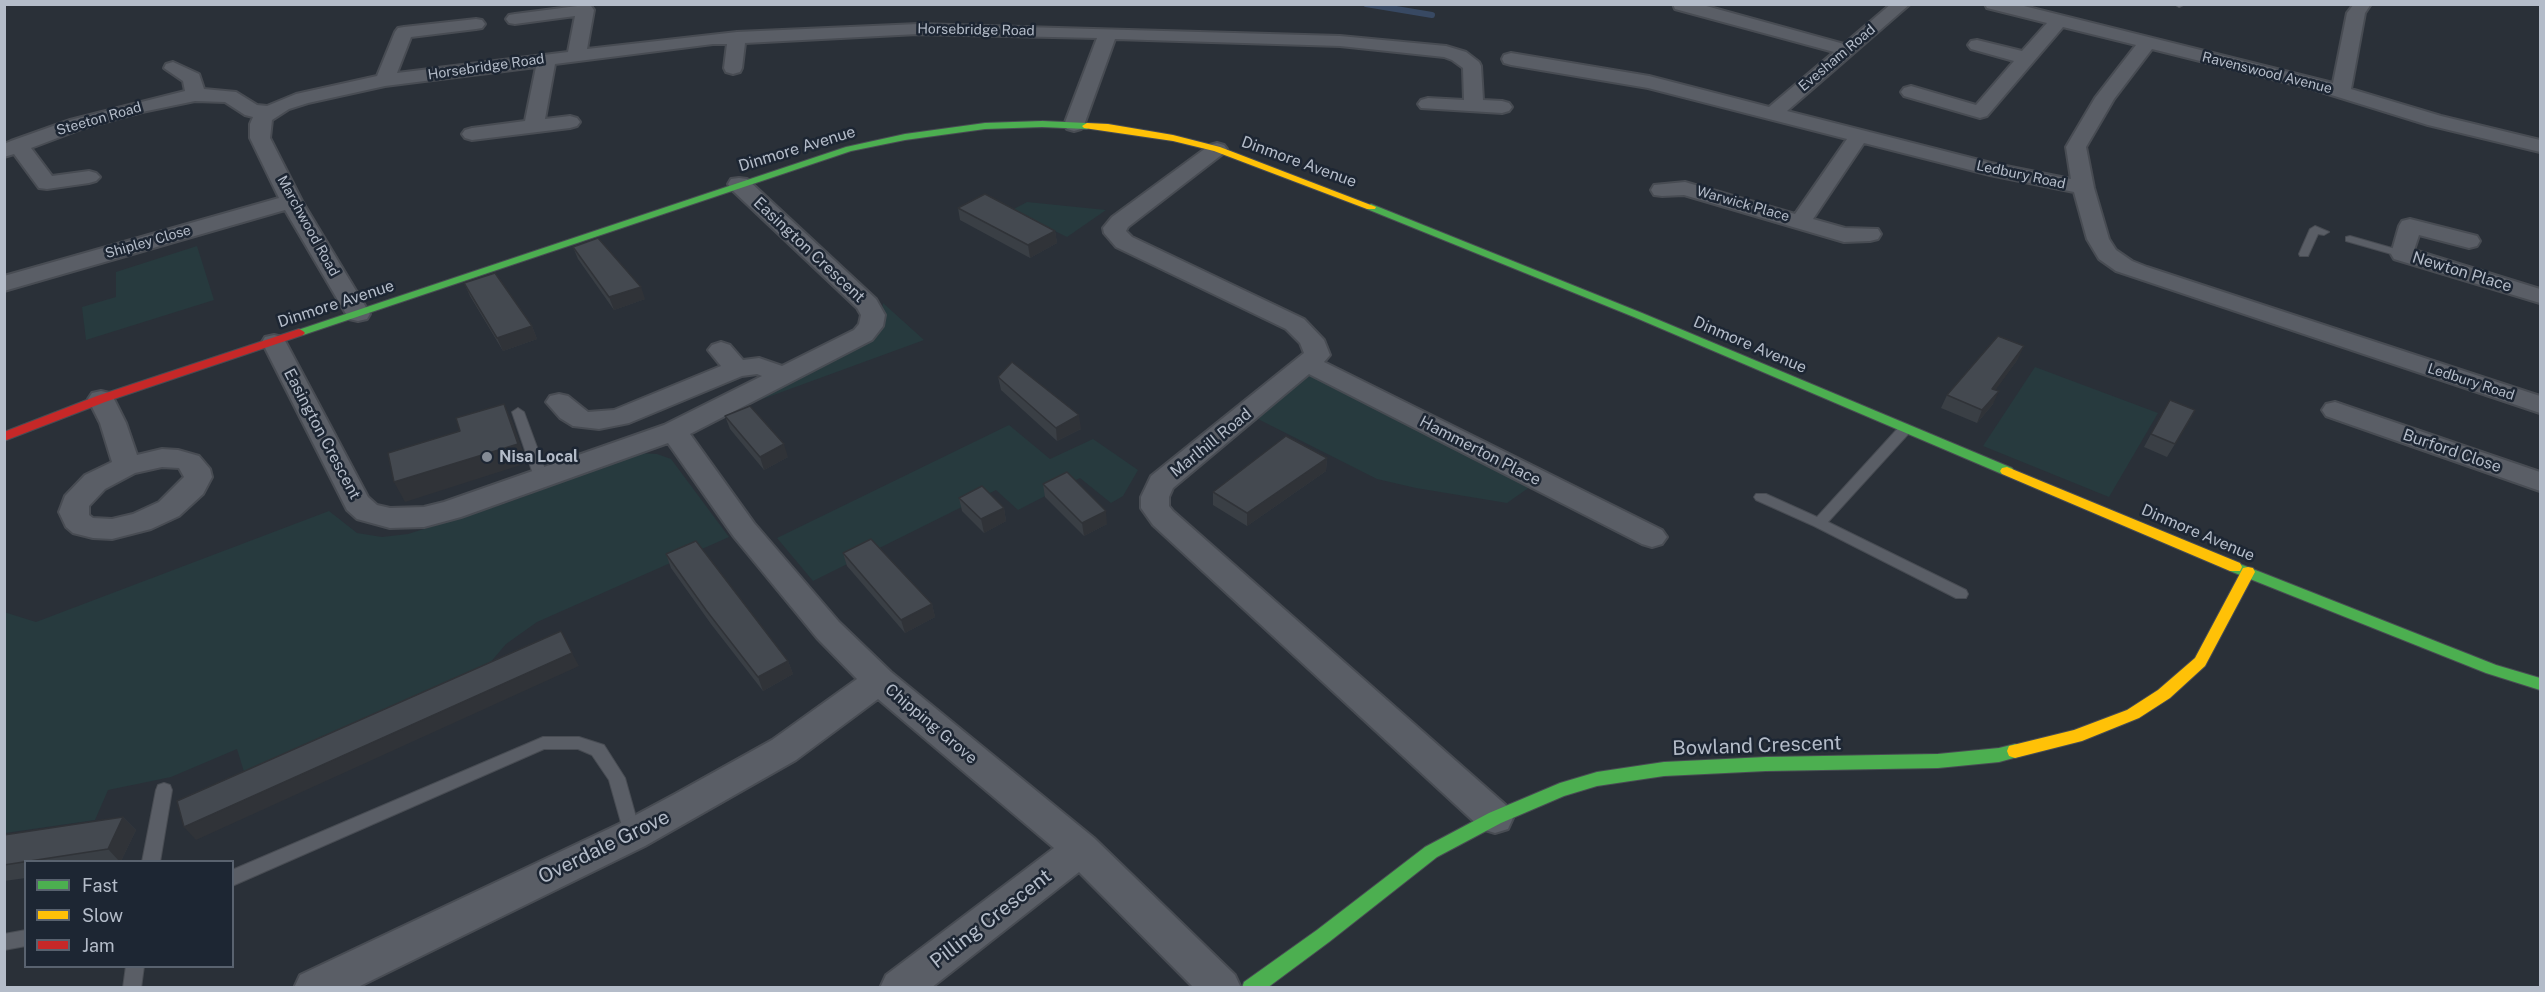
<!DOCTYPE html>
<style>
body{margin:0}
#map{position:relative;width:2545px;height:992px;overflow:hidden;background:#2a3038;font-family:"Public Sans",sans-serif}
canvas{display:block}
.frame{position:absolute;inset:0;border:6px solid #b4bcc9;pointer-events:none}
.legend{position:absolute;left:24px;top:860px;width:210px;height:108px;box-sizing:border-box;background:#1d2633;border:2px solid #59626f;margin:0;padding:8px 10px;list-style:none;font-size:18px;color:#b4bcc9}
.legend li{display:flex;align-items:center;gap:12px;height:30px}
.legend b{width:30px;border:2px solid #59626f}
</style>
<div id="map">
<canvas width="2545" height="992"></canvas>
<div class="frame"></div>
<ul class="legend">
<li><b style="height:8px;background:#4caf50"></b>Fast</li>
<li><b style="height:8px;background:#ffc107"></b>Slow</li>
<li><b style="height:8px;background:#c62828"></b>Jam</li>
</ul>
</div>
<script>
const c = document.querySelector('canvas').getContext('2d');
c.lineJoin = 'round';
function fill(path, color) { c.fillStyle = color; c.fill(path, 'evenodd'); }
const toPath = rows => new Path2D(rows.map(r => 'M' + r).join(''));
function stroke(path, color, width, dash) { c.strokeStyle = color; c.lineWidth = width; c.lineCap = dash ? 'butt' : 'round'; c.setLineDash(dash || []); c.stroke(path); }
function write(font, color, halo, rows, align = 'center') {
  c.font = font + ' "Public Sans",sans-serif'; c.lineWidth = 5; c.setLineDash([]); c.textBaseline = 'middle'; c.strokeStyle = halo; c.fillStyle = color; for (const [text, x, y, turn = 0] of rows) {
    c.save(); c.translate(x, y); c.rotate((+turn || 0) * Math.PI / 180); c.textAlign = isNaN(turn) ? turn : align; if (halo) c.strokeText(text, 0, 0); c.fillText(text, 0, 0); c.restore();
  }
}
fill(toPath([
 [1027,202,1106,210,1067,237,1012,210],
 [197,246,214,300,86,340,82,307,116,297,116,272],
 [883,303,924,340,675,431,880,326],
 [2035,367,2158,413,2109,497,1983,446],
 [1314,371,1534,484,1507,503,1416,488,1377,479,1256,418],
 [1009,425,1050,459,1093,439,1138,470,1123,496,1111,503,1080,478,1018,510,996,490,813,581,777,538],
 [639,453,657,454,671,459,729,537,537,622,506,644,489,664,245,775,237,749,171,777,108,790,95,820,5,833,4,612,36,622,329,511,357,533,382,537,408,534,509,502]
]), '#273a3e');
stroke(toPath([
 [1366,4,1432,15]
]), '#384963', 6);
const lane = toPath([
 [2174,4,2183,4,2183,5,2179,7,2174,4],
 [2315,226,2329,232,2324,235,2318,234,2308,256,2300,256,2299,254,2310,229,2315,226],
 [2350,236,2406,252,2407,254,2402,257,2346,241,2346,237,2350,236],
 [518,408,524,412,548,477,546,480,541,481,534,477,512,412,518,408],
 [1905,425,1910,426,1911,429,1910,432,1828,522,1966,590,1968,594,1966,598,1956,598,1814,526,1756,500,1754,497,1756,494,1766,494,1817,517,1900,426,1905,425],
 [543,737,579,737,604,745,625,778,641,835,638,840,632,842,626,840,609,780,592,755,578,749,544,749,232,886,232,870,543,737],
 [164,783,170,785,172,790,160,862,142,862,156,790,158,785,164,783],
 [26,930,26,946,4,950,4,934,26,930],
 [126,966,144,966,141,988,123,988,126,966]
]);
const street = toPath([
 [1673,4,1699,4,1844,44,1891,4,1910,4,1787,111,1991,163,2071,179,2066,147,2095,98,2136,45,2063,27,1987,116,1980,118,1904,96,1901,92,1904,88,1911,86,1976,105,2014,61,1971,49,1968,45,1971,41,1977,40,2022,51,2047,23,1987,8,1985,4,2016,4,2333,83,2347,13,2354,4,2371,4,2365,13,2351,89,2441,116,2540,140,2540,152,2428,125,2312,89,2152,49,2114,99,2086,147,2094,188,2109,239,2116,250,2132,261,2147,267,2540,396,2540,413,2116,271,2099,259,2087,239,2074,192,1990,175,1864,143,1813,219,1845,228,1878,229,1881,234,1878,239,1870,241,1844,242,1684,195,1662,196,1654,195,1651,190,1654,185,1685,182,1795,214,1847,139,1648,88,1511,65,1504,63,1502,59,1504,55,1511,53,1649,76,1769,107,1834,52,1675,9,1673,4],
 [585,5,591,6,594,10,587,49,737,32,918,24,1340,36,1446,46,1466,52,1479,62,1481,66,1483,100,1502,101,1509,103,1512,107,1509,111,1502,113,1421,108,1418,104,1421,100,1428,98,1464,100,1463,68,1452,60,1444,57,1340,46,1115,39,1084,125,1081,129,1074,131,1067,129,1064,125,1097,38,918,34,745,43,742,68,740,72,733,74,726,72,724,68,727,44,713,44,555,64,545,119,570,116,577,118,580,122,577,126,570,128,472,140,465,138,462,134,465,130,472,128,525,121,536,67,385,86,308,103,289,109,272,120,270,138,302,201,370,314,367,319,358,321,349,319,285,210,4,291,4,276,279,198,250,138,250,124,253,117,245,115,225,102,195,101,142,112,84,128,31,148,52,176,89,171,96,173,100,177,96,181,89,183,47,189,39,188,14,154,4,157,4,144,11,141,70,120,185,91,183,81,164,68,166,64,173,62,199,74,204,89,236,92,257,105,267,106,296,94,377,76,395,32,398,28,404,27,476,19,482,20,485,24,482,28,476,29,411,37,397,73,568,52,575,16,515,24,509,23,506,19,509,15,515,14,585,5],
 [1217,143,1224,145,1227,149,1224,153,1128,227,1126,231,1132,237,1304,319,1324,340,1330,355,1324,362,1662,530,1667,537,1662,544,1652,547,1642,544,1309,374,1173,488,1169,497,1169,506,1173,511,1508,807,1513,818,1508,829,1495,833,1482,829,1153,525,1141,508,1141,497,1151,476,1304,353,1300,343,1286,329,1116,247,1104,233,1103,228,1112,217,1210,145,1217,143],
 [739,178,747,179,876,299,885,315,883,326,872,340,690,434,754,523,839,622,891,672,1094,838,1235,975,1241,988,1194,988,1079,872,931,988,880,988,886,975,1054,848,878,699,796,760,645,846,356,988,294,988,300,975,619,824,675,794,772,740,857,679,817,638,734,537,668,443,461,517,424,527,390,528,357,519,347,510,262,342,265,337,274,335,283,337,368,497,377,505,390,508,424,507,444,502,664,425,762,376,757,374,742,376,629,423,599,429,573,426,560,418,546,402,550,396,559,394,568,396,588,412,614,410,721,366,708,350,712,345,721,342,730,345,743,360,759,358,782,366,854,330,859,324,861,315,857,308,731,189,728,184,731,179,739,178],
 [2410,219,2477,236,2480,241,2477,246,2469,248,2419,235,2414,250,2540,289,2540,303,2394,259,2391,254,2399,226,2402,221,2410,219],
 [101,391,110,393,114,399,126,423,137,455,162,449,178,450,199,456,210,469,212,477,203,494,179,516,151,529,112,539,93,538,73,533,66,527,59,512,65,496,85,475,112,462,100,423,88,399,92,393,101,391],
 [162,467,179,468,184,477,159,502,133,514,112,519,93,518,89,515,89,506,105,489,135,473,162,467],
 [2335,402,2540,472,2540,491,2326,416,2322,410,2326,404,2335,402]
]);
const fast = toPath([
 [1042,121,1087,123,1092,126,1087,129,1042,127,985,129,905,140,851,151,303,335,295,335,293,333,295,331,846,147,905,134,985,123,1042,121],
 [1371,204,1642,313,2012,468,2014,471,2012,474,2002,474,1634,317,1367,209,1366,207,1371,204],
 [2235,562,2496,665,2540,678,2540,690,2486,673,2230,571,2228,567,2230,563,2235,562],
 [2015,744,2021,746,2023,751,2021,756,1999,762,1938,768,1766,771,1664,776,1597,786,1564,796,1501,823,1437,857,1329,942,1267,988,1242,988,1244,982,1317,930,1425,847,1489,813,1560,783,1597,772,1664,762,1766,757,1938,754,1999,748,2015,744]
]);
const slow = toPath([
 [1087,123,1108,124,1173,135,1220,147,1376,207,1375,209,1367,209,1214,151,1173,141,1084,128,1082,126,1087,123],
 [2007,467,2240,563,2242,567,2240,571,2230,571,2002,474,2000,471,2002,468,2007,467],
 [2248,567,2253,568,2255,572,2205,666,2170,698,2139,718,2082,741,2015,758,2009,756,2007,751,2009,746,2074,730,2127,710,2158,690,2195,658,2243,568,2248,567]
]);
const jam = toPath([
 [299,329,303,331,305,333,303,335,105,402,4,441,4,432,97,396,299,329]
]);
stroke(lane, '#484c53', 2);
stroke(street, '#484c53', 4);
stroke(fast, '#484c53', 2);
stroke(slow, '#484c53', 2);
stroke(jam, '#484c53', 2);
fill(lane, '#5a5e66');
fill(street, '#5a5e66');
fill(fast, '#4caf50');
fill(slow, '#ffc107');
fill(jam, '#c62828');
fill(toPath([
 [958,208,1055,231,1057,243,1030,258,960,220],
 [573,247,645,299,614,310,578,259],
 [464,283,532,326,537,339,503,351,470,296],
 [2018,359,1995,390,1993,404,1977,423,1941,408,1947,395],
 [998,377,1081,429,1057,441,1001,390],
 [725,416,788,457,764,470,730,429],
 [2188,423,2167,457,2144,447,2151,434],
 [1327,458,1326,471,1247,526,1213,505,1213,492],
 [1043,484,1107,524,1084,536,1045,497],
 [959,498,1004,508,1006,521,984,533,962,511],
 [843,553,932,604,935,617,905,633,847,566],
 [666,554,788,661,793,674,763,691,711,624,671,568],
 [123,817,136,830,121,861,26,861,26,878,4,881,4,835]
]), '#3a3f45');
fill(toPath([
 [1055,231,1057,243,1030,258,1028,245],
 [641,287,645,299,614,310,609,297],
 [532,326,537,339,503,351,497,338],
 [2024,346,2018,359,1987,402,1992,389],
 [1999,391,1993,404,1977,423,1982,410],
 [504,404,513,423,527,463,405,502,394,482],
 [1079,415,1081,429,1057,441,1056,428],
 [784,444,788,457,764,470,760,457],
 [1327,458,1326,471,1247,526,1247,513],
 [1004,508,1006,521,984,533,981,519],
 [1106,511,1107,524,1084,536,1082,523],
 [932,604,935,617,905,633,901,620],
 [572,653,579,666,196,840,184,827],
 [788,661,793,674,763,691,758,677],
 [123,817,136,830,121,861,119,861,108,849]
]), '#303338');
const building = toPath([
 [985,194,1055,231,1028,245,958,208,985,194],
 [598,238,641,287,609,297,573,247,598,238],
 [495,273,532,326,497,338,464,283,495,273],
 [1998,336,2024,346,1992,389,1999,391,1982,410,1947,395,1998,336],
 [1012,362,1079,415,1056,428,998,377,1012,362],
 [2170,400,2195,410,2175,444,2151,434,2170,400],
 [504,404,518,444,394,482,388,453,460,431,456,418,504,404],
 [750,406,784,444,760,457,725,416,750,406],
 [1286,436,1327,458,1247,513,1213,492,1286,436],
 [1067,472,1106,511,1082,523,1043,484,1067,472],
 [982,486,1004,508,981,519,959,498,982,486],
 [871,539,932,604,901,620,843,553,871,539],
 [696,541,788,661,758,677,706,610,666,554,696,541],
 [561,631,572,653,184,827,177,801,561,631],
 [123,817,108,849,4,865,4,835,123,817]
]);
fill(building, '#444950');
stroke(building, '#303338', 1.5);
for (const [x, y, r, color] of [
 [487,457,6,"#848b96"]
]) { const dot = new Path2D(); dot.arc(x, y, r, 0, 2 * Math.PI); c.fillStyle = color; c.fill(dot); stroke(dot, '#1d2633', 2); }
write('14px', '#b4bcc9', '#1d2633', [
 ["Horsebridge Road",976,30,1],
 ["Evesham Road",1837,58,-40],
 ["Horsebridge Road",486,67,-8],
 ["Ravenswood Avenue",2267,73,14],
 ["Steeton Road",99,119,-16],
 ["Ledbury Road",2021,175,12],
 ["Warwick Place",1743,204,16],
 ["Marchwood Road",308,226,61],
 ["Shipley Close",148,242,-16],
 ["Ledbury Road",2471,382,18]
]);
write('16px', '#b4bcc9', '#1d2633', [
 ["Dinmore Avenue",797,149,-17],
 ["Dinmore Avenue",1299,162,20],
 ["Easington Crescent",809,250,43],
 ["Newton Place",2462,272,17],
 ["Dinmore Avenue",336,304,-18],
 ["Dinmore Avenue",1750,345,23],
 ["Easington Crescent",322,434,62],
 ["Marlhill Road",1211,443,-39],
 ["Hammerton Place",1480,451,27],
 ["Burford Close",2452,451,19],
 ["Dinmore Avenue",2198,533,23],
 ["Chipping Grove",931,724,40]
]);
write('bold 16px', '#b4bcc9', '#1d2633', [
 ["Nisa Local",499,457]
], 'left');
write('20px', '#b4bcc9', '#1d2633', [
 ["Bowland Crescent",1757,746,-2],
 ["Overdale Grove",604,847,-26],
 ["Pilling Crescent",991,919,-38]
]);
</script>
